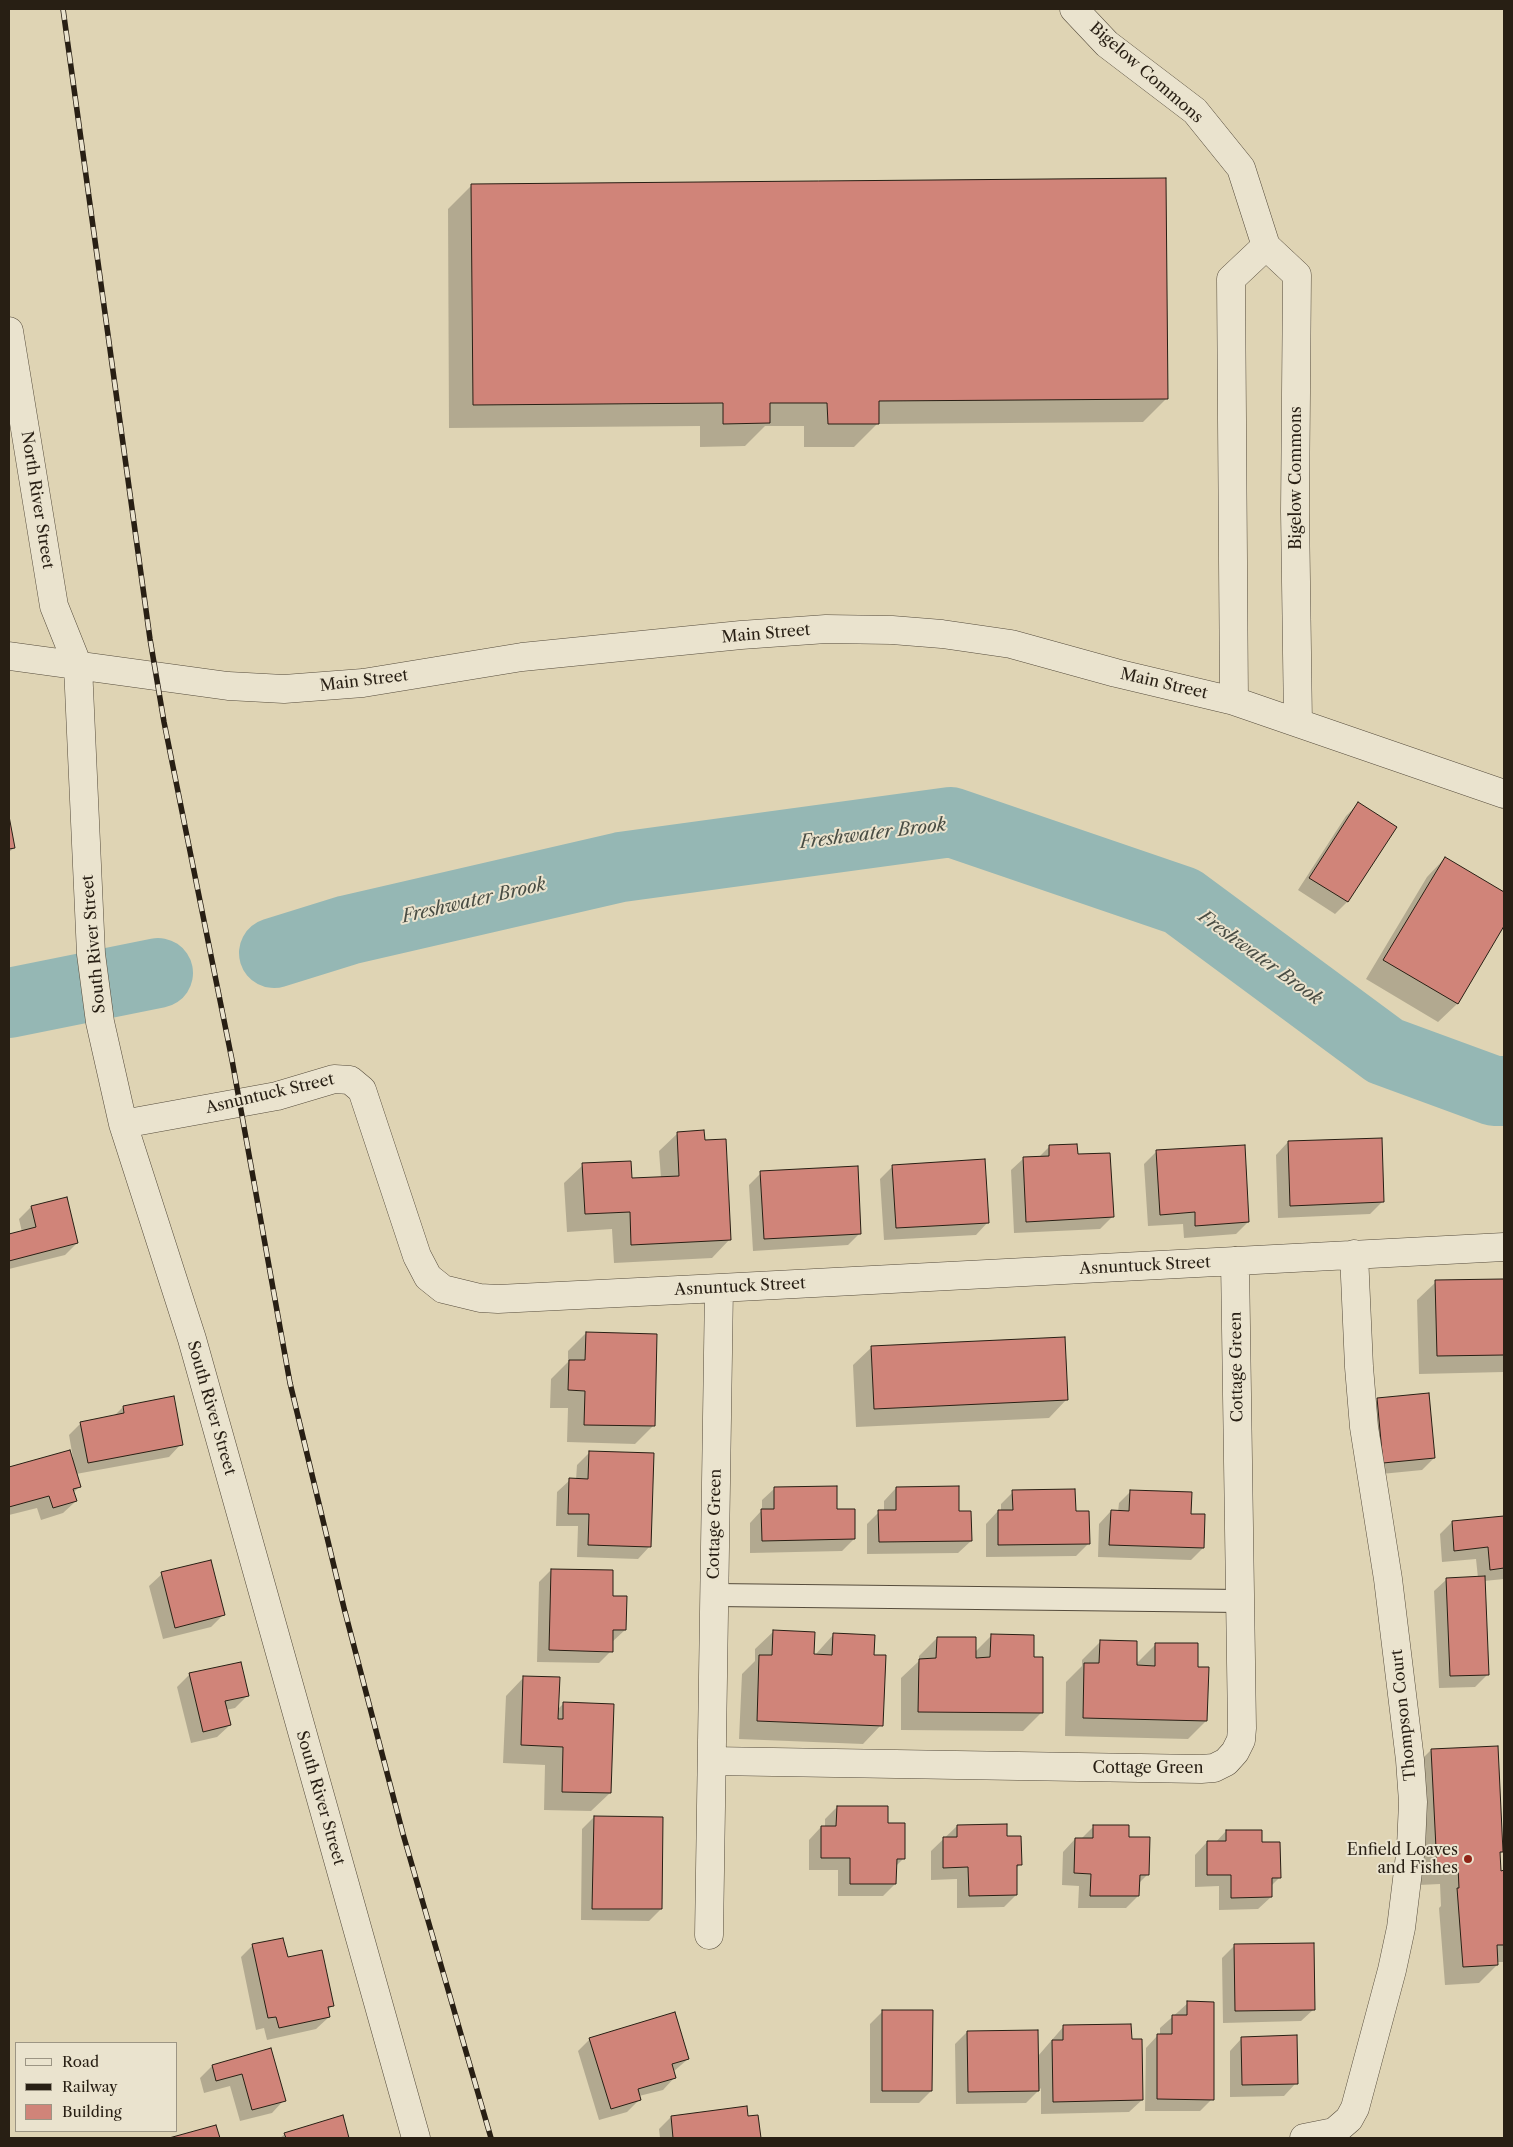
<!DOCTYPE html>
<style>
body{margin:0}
#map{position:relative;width:1513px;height:2147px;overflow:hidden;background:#dfd4b4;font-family:"Libre Caslon Text",serif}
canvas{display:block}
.frame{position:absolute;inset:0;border:10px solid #281f14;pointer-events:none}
.legend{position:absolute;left:15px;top:2042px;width:162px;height:90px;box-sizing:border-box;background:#eae3ce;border:1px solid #9c9584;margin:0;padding:6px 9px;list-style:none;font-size:15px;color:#281f14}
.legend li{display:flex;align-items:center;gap:10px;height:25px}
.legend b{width:25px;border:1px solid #9c9584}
</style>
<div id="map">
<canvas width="1513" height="2147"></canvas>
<div class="frame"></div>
<ul class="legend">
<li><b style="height:6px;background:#eae3ce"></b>Road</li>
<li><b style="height:6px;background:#281f14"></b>Railway</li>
<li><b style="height:14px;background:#d08479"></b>Building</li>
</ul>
</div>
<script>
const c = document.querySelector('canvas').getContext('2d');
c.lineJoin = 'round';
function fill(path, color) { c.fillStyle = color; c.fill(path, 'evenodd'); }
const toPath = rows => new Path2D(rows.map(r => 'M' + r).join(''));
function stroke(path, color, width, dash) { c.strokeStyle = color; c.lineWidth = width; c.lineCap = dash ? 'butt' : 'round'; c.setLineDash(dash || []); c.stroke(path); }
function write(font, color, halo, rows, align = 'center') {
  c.font = font + ' "Libre Caslon Text",serif'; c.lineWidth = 4; c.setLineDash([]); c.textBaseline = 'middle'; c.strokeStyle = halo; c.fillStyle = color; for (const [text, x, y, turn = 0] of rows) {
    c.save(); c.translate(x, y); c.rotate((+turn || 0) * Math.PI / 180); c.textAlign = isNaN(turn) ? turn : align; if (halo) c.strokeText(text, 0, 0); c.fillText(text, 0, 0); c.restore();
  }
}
fill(toPath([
 [472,185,1167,398,1143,422,877,424,854,447,804,447,804,426,765,426,745,446,700,447,700,426,449,428,448,209],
 [1358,804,1395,827,1347,902,1335,914,1298,890,1346,816],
 [9,823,14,848,9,852],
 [1445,858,1504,893,1504,923,1457,1004,1438,1022,1366,979,1427,877],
 [678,1133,704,1142,730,1239,712,1258,614,1263,612,1229,567,1232,564,1183,583,1165,631,1179,661,1178,659,1151],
 [1288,1142,1382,1202,1370,1214,1278,1218,1276,1155],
 [1049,1147,1077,1155,1113,1216,1100,1229,1014,1233,1011,1170,1024,1158,1038,1158],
 [1157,1151,1248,1222,1236,1234,1184,1238,1183,1224,1148,1226,1144,1164],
 [893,1166,988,1222,976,1235,884,1240,880,1179],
 [761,1173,860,1233,848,1245,753,1251,749,1185],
 [31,1207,77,1243,65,1255,9,1269,9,1235,22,1232,19,1219],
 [1504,1280,1504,1372,1419,1374,1417,1300,1436,1282],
 [586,1333,653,1426,635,1444,567,1442,568,1408,550,1408,551,1379,568,1362,568,1351],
 [872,1347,1067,1399,1049,1418,856,1427,853,1365],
 [1378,1399,1434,1458,1422,1470,1371,1475,1366,1411],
 [123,1407,181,1444,169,1457,76,1474,79,1487,73,1493,76,1501,63,1513,41,1520,37,1508,9,1515,9,1468,69,1451,71,1459,73,1458,69,1435,81,1423,114,1416],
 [589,1453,650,1546,638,1559,577,1557,578,1526,556,1526,557,1492,570,1480,576,1480,577,1465],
 [775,1488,836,1510,854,1539,842,1551,750,1553,750,1523,762,1510,762,1500],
 [896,1488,958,1512,971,1541,958,1553,867,1554,867,1524,879,1512,884,1511,884,1501],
 [1131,1491,1190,1515,1203,1548,1191,1560,1098,1557,1099,1524,1111,1511,1118,1512,1119,1503],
 [1013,1492,1074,1512,1089,1543,1076,1556,986,1557,986,1524,998,1511,1001,1511,1001,1504],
 [1504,1517,1504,1579,1484,1581,1488,1674,1475,1687,1439,1688,1434,1591,1447,1579,1478,1578,1476,1559,1442,1562,1440,1534,1452,1522],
 [551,1570,611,1597,625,1630,612,1642,611,1651,599,1663,537,1662,539,1582],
 [162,1574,223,1615,211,1627,163,1639,149,1586],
 [774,1631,812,1655,815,1655,833,1635,873,1656,881,1725,863,1744,739,1739,742,1674,755,1661,755,1649],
 [991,1636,1033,1658,1041,1713,1023,1731,901,1730,901,1678,919,1661,919,1656,937,1638,975,1652],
 [1100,1642,1136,1664,1156,1644,1196,1668,1206,1721,1188,1739,1065,1736,1066,1682,1082,1666,1082,1660],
 [190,1674,248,1695,235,1708,226,1710,230,1725,217,1737,191,1743,177,1687],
 [524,1677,557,1710,564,1703,610,1793,591,1811,544,1810,545,1765,503,1763,506,1696],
 [1431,1750,1502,1852,1499,1855,1499,1872,1504,1872,1504,1962,1497,1962,1497,1965,1479,1983,1445,1985,1439,1908,1441,1906,1440,1884,1419,1885,1413,1768],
 [837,1807,887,1824,904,1858,896,1866,895,1884,883,1896,838,1896,838,1870,809,1870,809,1840,821,1827,825,1827,825,1819],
 [594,1817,661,1909,649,1921,581,1920,582,1829],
 [957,1826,1006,1837,1021,1864,1015,1869,1016,1895,1004,1907,957,1908,957,1879,931,1880,931,1851],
 [1094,1826,1128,1838,1148,1874,1138,1884,1138,1896,1126,1908,1078,1908,1079,1886,1062,1885,1063,1852,1075,1839,1082,1838],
 [1226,1831,1261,1843,1280,1877,1271,1886,1271,1897,1258,1909,1219,1910,1219,1886,1195,1887,1195,1855,1207,1842,1216,1842],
 [253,1945,287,1959,333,2005,327,2011,329,2017,316,2029,267,2040,264,2028,256,2030,241,1957],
 [1234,1946,1314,2009,1301,2021,1223,2023,1222,1958],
 [1188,2003,1212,2099,1200,2111,1145,2111,1146,2048,1158,2035,1160,2035,1160,2028],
 [883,2011,931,2091,919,2103,870,2103,870,2024],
 [1064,2026,1130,2040,1142,2100,1129,2112,1041,2114,1041,2088,1026,2103,956,2104,955,2044,967,2032,1038,2056],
 [1242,2038,1296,2083,1284,2096,1230,2097,1230,2051],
 [590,2039,688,2059,673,2072,675,2077,663,2090,639,2096,640,2099,627,2112,599,2120,578,2051],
 [270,2050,284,2100,272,2113,240,2121,230,2086,204,2093,200,2078,212,2066],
 [757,2116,759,2138,660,2138,659,2129,671,2117],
 [342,2117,348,2138,280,2138,285,2134]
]), '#0003');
stroke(toPath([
 [274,953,348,930,621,867,951,822,1182,901,1385,1051,1494,1091,1504,1091],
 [9,1003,158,973]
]), '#95b7b4', 70);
const building = toPath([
 [1166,178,1168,399,879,401,879,424,828,424,827,403,770,403,770,423,723,424,723,403,473,405,471,184,1166,178],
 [1358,802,1397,827,1348,902,1309,878,1358,802],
 [9,816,15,848,9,849,9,816],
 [1445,857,1504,892,1504,926,1458,1004,1383,960,1445,857],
 [704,1130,705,1140,726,1139,731,1240,631,1245,630,1212,585,1214,582,1163,631,1161,632,1178,679,1176,677,1132,704,1130],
 [1382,1138,1384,1202,1290,1206,1288,1141,1382,1138],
 [1077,1144,1078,1154,1110,1153,1114,1217,1026,1222,1023,1157,1049,1156,1049,1145,1077,1144],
 [1245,1145,1249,1222,1195,1226,1195,1212,1160,1215,1156,1150,1245,1145],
 [985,1159,989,1223,896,1228,892,1165,985,1159],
 [858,1166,861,1234,764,1239,760,1171,858,1166],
 [67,1197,78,1243,9,1261,9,1234,36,1227,31,1206,67,1197],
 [1504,1279,1504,1355,1437,1356,1435,1280,1504,1279],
 [586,1332,657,1334,655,1426,584,1425,585,1391,568,1390,569,1360,585,1360,586,1332],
 [1065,1337,1068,1400,874,1409,871,1346,1065,1337],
 [1429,1393,1435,1458,1383,1463,1377,1398,1429,1393],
 [174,1396,183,1445,88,1463,80,1422,124,1413,123,1406,174,1396],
 [70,1450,81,1487,73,1489,77,1501,53,1508,49,1496,9,1507,9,1467,70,1450],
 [589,1451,654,1453,651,1547,588,1545,589,1514,568,1514,569,1478,588,1479,589,1451],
 [837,1486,837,1509,855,1509,855,1539,762,1541,761,1509,774,1509,774,1487,837,1486],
 [959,1486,959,1511,971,1511,972,1541,879,1542,878,1510,896,1510,896,1487,959,1486],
 [1075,1489,1076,1511,1089,1511,1090,1544,998,1545,998,1510,1013,1510,1012,1490,1075,1489],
 [1130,1490,1192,1492,1191,1514,1205,1514,1204,1548,1109,1545,1111,1510,1129,1511,1130,1490],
 [1504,1516,1504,1568,1490,1570,1488,1547,1454,1551,1452,1521,1504,1516],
 [211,1560,225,1615,175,1628,161,1572,211,1560],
 [551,1569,613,1570,613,1596,627,1596,626,1630,613,1630,613,1652,549,1650,551,1569],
 [1485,1576,1489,1675,1450,1676,1446,1578,1485,1576],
 [773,1630,815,1632,814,1654,832,1655,833,1633,875,1635,874,1655,886,1655,883,1726,757,1721,759,1655,772,1655,773,1630],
 [991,1634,1034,1635,1034,1657,1043,1657,1043,1713,918,1712,919,1659,936,1658,937,1637,976,1637,976,1658,990,1657,991,1634],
 [1100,1640,1137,1641,1137,1665,1155,1666,1155,1643,1198,1643,1198,1667,1209,1667,1207,1721,1083,1718,1084,1663,1099,1663,1100,1640],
 [241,1662,249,1696,225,1701,231,1725,203,1732,189,1673,241,1662],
 [523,1676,560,1677,558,1719,563,1719,563,1702,614,1704,611,1793,562,1792,563,1747,521,1745,523,1676],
 [1498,1746,1503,1852,1500,1852,1501,1871,1504,1870,1504,1945,1497,1945,1498,1965,1463,1967,1457,1888,1459,1888,1458,1867,1437,1868,1431,1749,1498,1746],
 [837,1806,888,1806,888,1823,905,1823,905,1859,897,1859,896,1884,850,1884,850,1858,821,1858,821,1826,836,1826,837,1806],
 [594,1816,663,1817,662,1909,592,1909,594,1816],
 [1007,1824,1007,1836,1021,1836,1022,1865,1017,1865,1017,1895,969,1896,968,1867,943,1868,943,1837,957,1837,957,1825,1007,1824],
 [1093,1825,1129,1825,1129,1837,1150,1837,1149,1875,1140,1875,1139,1896,1090,1896,1091,1874,1074,1873,1075,1838,1093,1838,1093,1825],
 [1226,1830,1262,1830,1262,1842,1280,1842,1281,1878,1272,1878,1272,1897,1231,1898,1231,1875,1207,1875,1207,1841,1226,1841,1226,1830],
 [283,1938,288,1957,322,1950,334,2006,328,2007,330,2017,279,2028,276,2017,268,2018,252,1944,283,1938],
 [1314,1943,1315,2010,1235,2011,1234,1944,1314,1943],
 [1187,2001,1214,2002,1214,2100,1157,2099,1157,2034,1172,2034,1172,2015,1187,2015,1187,2001],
 [882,2010,933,2010,932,2091,882,2091,882,2010],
 [675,2012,689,2059,672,2064,676,2078,638,2089,641,2100,611,2109,589,2038,675,2012],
 [1131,2024,1132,2039,1142,2039,1143,2100,1053,2102,1052,2040,1063,2040,1063,2025,1131,2024],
 [1038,2030,1039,2091,968,2092,967,2031,1038,2030],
 [1297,2035,1298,2084,1242,2085,1241,2037,1297,2035],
 [271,2048,286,2101,252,2110,242,2074,216,2081,212,2065,271,2048],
 [747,2106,748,2116,758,2115,761,2138,673,2138,671,2116,747,2106],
 [343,2115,349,2138,286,2138,284,2133,343,2115],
 [216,2125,220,2138,169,2138,216,2125]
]);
fill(building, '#d08479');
stroke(building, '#281f14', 1);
const lane = toPath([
 [715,1595,1240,1601]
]);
const street = toPath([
 [1074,9,1107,44,1195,111,1241,168,1266,246,1297,275,1295,511,1298,723],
 [9,331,54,606,78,666,91,954,100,1022,123,1124,192,1339,416,2138],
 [9,656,228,686,284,689,363,683,522,657,741,635,826,629,892,630,942,634,1011,644,1116,673,1234,701,1504,794],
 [1234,701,1231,279,1266,246],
 [123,1124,277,1096,334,1079,350,1080,362,1090,417,1256,428,1277,443,1289,480,1298,498,1299,719,1288,1504,1247],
 [712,1761,1201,1769,1214,1768,1226,1762,1235,1752,1241,1740,1242,1728,1235,1261],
 [709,1935,719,1288],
 [1304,2138,1334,2132,1349,2119,1355,2108,1392,1970,1401,1928,1411,1847,1413,1802,1410,1760,1388,1579,1364,1427,1359,1367,1354,1254]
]);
stroke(lane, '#564c3c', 24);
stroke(street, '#564c3c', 29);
stroke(lane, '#eae3ce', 22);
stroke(street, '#eae3ce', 28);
const rail = toPath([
 [63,9,150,639,164,722,232,1060,290,1383,344,1608,403,1834,491,2138]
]);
stroke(rail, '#281f14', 5.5);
stroke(rail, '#eae3ce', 4, [11]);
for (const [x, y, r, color] of [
 [1468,1859,5,"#8f2418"]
]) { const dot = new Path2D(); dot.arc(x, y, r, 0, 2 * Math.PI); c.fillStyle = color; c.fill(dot); stroke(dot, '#eae3ce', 2); }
write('16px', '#281f14', '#eae3ce', [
 ["Bigelow Commons",1146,73,41],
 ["Bigelow Commons",1296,478,-90],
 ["North River Street",37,500,81],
 ["Main Street",766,634,-5],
 ["Main Street",364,681,-7],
 ["Main Street",1164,684,13],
 ["South River Street",94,944,-95],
 ["Asnuntuck Street",270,1094,-13],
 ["Asnuntuck Street",1145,1266,-3],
 ["Asnuntuck Street",740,1287,-3],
 ["Cottage Green",1237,1367,-91],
 ["South River Street",211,1408,74],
 ["Cottage Green",715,1524,-89],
 ["Thompson Court",1404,1715,-96],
 ["Cottage Green",1148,1768],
 ["South River Street",320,1798,74]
]);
write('16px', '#281f14', '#eae3ce', [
 ["Enfield Loaves",1458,1850],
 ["and Fishes",1458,1868]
], 'right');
write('italic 18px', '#494d44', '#eae3ce', [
 ["Freshwater Brook",873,834,-7],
 ["Freshwater Brook",474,901,-13],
 ["Freshwater Brook",1260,958,36]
]);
</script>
